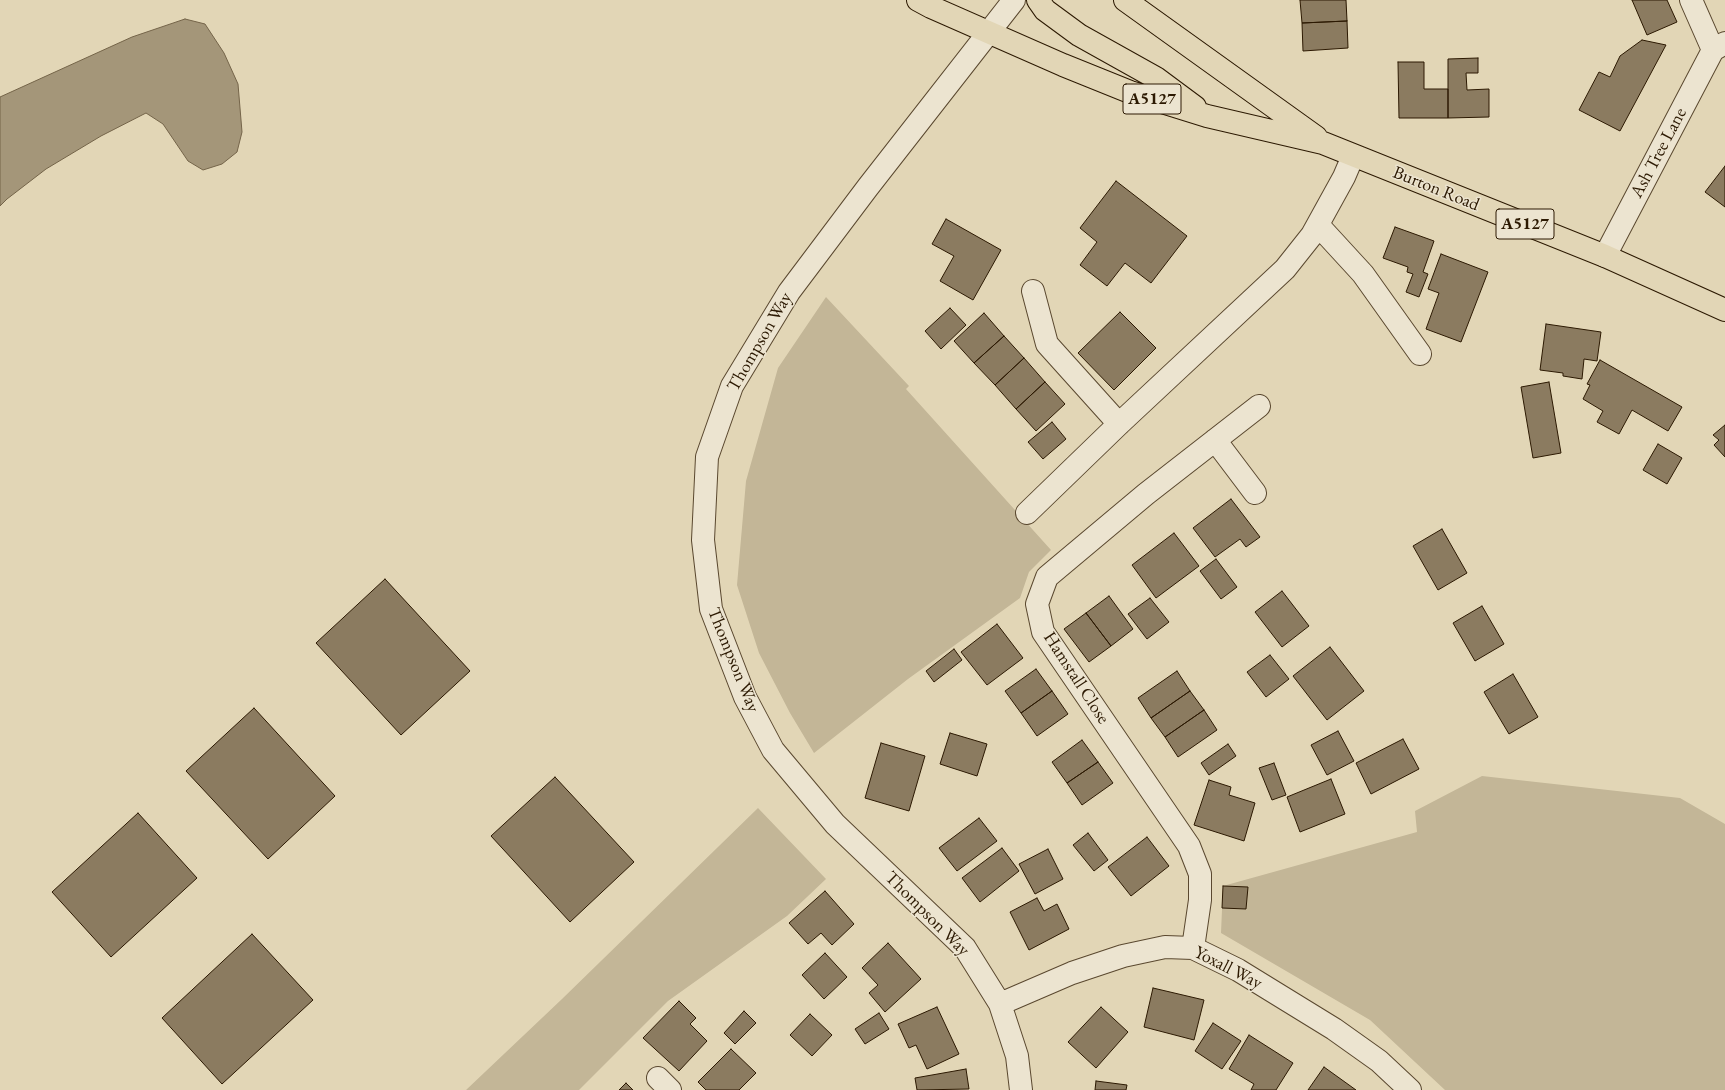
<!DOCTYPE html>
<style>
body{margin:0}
canvas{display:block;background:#e2d6b6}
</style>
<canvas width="1725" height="1090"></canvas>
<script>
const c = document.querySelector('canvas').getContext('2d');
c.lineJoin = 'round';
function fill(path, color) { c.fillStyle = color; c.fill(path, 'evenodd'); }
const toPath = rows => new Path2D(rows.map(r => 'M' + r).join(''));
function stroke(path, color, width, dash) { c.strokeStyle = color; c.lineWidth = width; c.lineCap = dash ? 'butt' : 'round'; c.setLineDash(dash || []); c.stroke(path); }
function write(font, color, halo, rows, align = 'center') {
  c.font = font + ' "EB Garamond",serif'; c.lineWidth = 3; c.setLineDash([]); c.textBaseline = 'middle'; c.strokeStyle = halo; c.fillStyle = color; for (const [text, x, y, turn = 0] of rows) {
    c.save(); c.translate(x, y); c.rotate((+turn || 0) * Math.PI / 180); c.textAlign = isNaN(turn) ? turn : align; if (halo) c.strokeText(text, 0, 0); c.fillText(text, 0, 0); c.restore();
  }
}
fill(toPath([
 [826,297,909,386,906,389,1051,550,1029,572,1020,598,908,679,814,753,790,713,759,653,737,585,746,481,778,368],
 [1482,776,1680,798,1725,824,1725,1090,1445,1090,1370,1020,1221,933,1223,886,1417,832,1415,811],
 [758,808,826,879,787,916,668,1001,579,1090,466,1090,562,999]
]), '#c3b697');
const water = toPath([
 [185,19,205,24,224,53,238,84,242,132,237,152,222,164,203,170,188,161,163,124,146,113,101,136,46,169,7,199,0,206,0,97,132,37,185,19]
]);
fill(water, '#a49679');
stroke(water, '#746449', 1);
const building = toPath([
 [1300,0,1346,0,1347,21,1302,23,1300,0],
 [1632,0,1667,0,1677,22,1647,35,1632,0],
 [1347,21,1348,48,1303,51,1302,23,1347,21],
 [1642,40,1666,45,1620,131,1579,110,1599,72,1610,77,1620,56,1642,40],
 [1478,58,1478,73,1466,73,1467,90,1489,89,1489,117,1448,118,1448,59,1478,58],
 [1398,62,1424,62,1424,89,1448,89,1448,118,1399,118,1398,62],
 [1725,166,1725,207,1705,192,1725,166],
 [1116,181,1187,236,1151,283,1125,263,1107,286,1080,265,1097,242,1080,228,1116,181],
 [946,219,1001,250,973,300,940,281,954,256,932,244,946,219],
 [1395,227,1434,241,1423,272,1428,274,1419,297,1406,292,1413,274,1407,272,1408,267,1383,258,1395,227],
 [1441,254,1488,272,1461,342,1426,329,1439,293,1428,289,1441,254],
 [950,308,966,325,941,349,925,331,950,308],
 [1120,312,1156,348,1114,390,1078,353,1120,312],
 [984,313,1004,336,974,363,954,341,984,313],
 [1546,324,1601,332,1597,361,1584,359,1582,379,1563,376,1563,373,1540,370,1546,324],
 [1004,336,1024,358,995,385,974,363,1004,336],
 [1024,358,1045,382,1016,409,995,385,1024,358],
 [1600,360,1682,407,1668,431,1632,410,1619,434,1597,422,1603,411,1583,399,1590,385,1587,384,1600,360],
 [1045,382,1065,404,1036,431,1016,409,1045,382],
 [1549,382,1561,453,1533,458,1521,387,1549,382],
 [1052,422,1066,439,1043,459,1028,442,1052,422],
 [1725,425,1725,457,1714,445,1719,440,1713,435,1725,425],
 [1658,444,1682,458,1667,484,1643,470,1658,444],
 [1231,499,1260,537,1246,547,1240,539,1215,557,1193,528,1231,499],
 [1442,529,1467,573,1438,590,1413,546,1442,529],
 [1174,533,1199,566,1156,598,1132,565,1174,533],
 [1216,559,1237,587,1221,599,1200,571,1216,559],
 [385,579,470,671,401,735,316,643,385,579],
 [1282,591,1309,626,1282,647,1255,612,1282,591],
 [1109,596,1133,629,1111,646,1086,613,1109,596],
 [1150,598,1169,622,1147,639,1128,614,1150,598],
 [1482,606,1504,644,1475,661,1453,623,1482,606],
 [1086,613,1111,646,1089,662,1064,629,1086,613],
 [997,624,1023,658,987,685,961,652,997,624],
 [1330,647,1364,691,1327,720,1293,676,1330,647],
 [954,649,962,660,934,682,926,671,954,649],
 [1270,655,1289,679,1266,697,1247,672,1270,655],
 [1036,669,1052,691,1021,713,1005,691,1036,669],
 [1177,671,1190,691,1151,718,1138,698,1177,671],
 [1513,674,1538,717,1509,734,1484,692,1513,674],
 [1052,691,1068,714,1037,736,1021,713,1052,691],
 [1190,691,1204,710,1165,737,1151,718,1190,691],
 [254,708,335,796,268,859,186,771,254,708],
 [1204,710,1217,730,1178,757,1165,737,1204,710],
 [1338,731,1354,761,1327,775,1311,745,1338,731],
 [950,733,987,744,977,776,940,764,950,733],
 [1403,739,1419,769,1371,794,1356,763,1403,739],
 [1082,740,1098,762,1067,783,1052,762,1082,740],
 [881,743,925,756,909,811,865,798,881,743],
 [1228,744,1236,756,1209,775,1201,763,1228,744],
 [1098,762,1113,783,1082,805,1067,783,1098,762],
 [1274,763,1286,795,1272,800,1259,768,1274,763],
 [555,777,634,862,570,922,491,836,555,777],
 [1331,779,1345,814,1300,832,1287,797,1331,779],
 [1209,780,1231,787,1229,795,1255,803,1244,841,1194,825,1209,780],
 [138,813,197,878,111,957,52,892,138,813],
 [979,818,997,841,957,871,939,848,979,818],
 [1088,833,1108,860,1094,871,1073,845,1088,833],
 [1147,837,1169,866,1131,896,1108,867,1147,837],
 [1002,848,1019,871,980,902,962,878,1002,848],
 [1048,849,1063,879,1035,894,1019,864,1048,849],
 [1223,886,1248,887,1246,909,1222,908,1223,886],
 [825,891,854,924,832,945,821,933,808,944,789,923,825,891],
 [1037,898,1044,911,1057,904,1069,929,1029,950,1010,912,1037,898],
 [252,934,313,1000,222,1084,162,1018,252,934],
 [888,943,921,979,885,1012,869,993,878,985,862,968,888,943],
 [825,953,847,977,824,999,802,975,825,953],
 [1153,988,1204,1000,1194,1040,1144,1027,1153,988],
 [679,1001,696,1018,690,1024,707,1041,679,1071,643,1038,679,1001],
 [937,1007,959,1054,927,1069,916,1045,909,1048,898,1024,937,1007],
 [1101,1007,1128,1032,1096,1068,1068,1042,1101,1007],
 [744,1011,756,1023,735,1044,724,1033,744,1011],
 [879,1013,889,1029,865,1044,855,1029,879,1013],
 [810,1014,832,1035,812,1056,790,1035,810,1014],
 [1213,1023,1241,1041,1222,1069,1195,1051,1213,1023],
 [1249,1035,1293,1063,1276,1090,1251,1090,1254,1084,1229,1069,1249,1035],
 [731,1049,756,1073,739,1090,706,1090,698,1082,731,1049],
 [1324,1067,1356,1090,1308,1090,1324,1067],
 [966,1069,969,1089,917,1090,915,1078,966,1069],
 [1096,1081,1127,1085,1126,1090,1095,1090,1096,1081],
 [626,1083,633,1090,619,1090,626,1083]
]);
fill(building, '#8b7b60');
stroke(building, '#2c1902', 1);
const minor = toPath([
 [1014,0,868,187,789,292,732,386,707,457,703,540,711,609,745,697,773,750,835,824,965,948,1000,1004,1017,1056,1021,1090],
 [1691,0,1713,50],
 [1318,225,1363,274,1420,354],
 [1605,256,1713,50,1725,43],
 [1033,291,1047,344,1119,424],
 [1215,440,1255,493],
 [1027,513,1119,424,1285,269,1312,235,1344,177,1353,156],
 [1193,948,1200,900,1200,874,1189,846,1043,632,1037,604,1047,577,1146,494,1259,406],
 [1000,1004,1072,973,1123,956,1165,947,1193,948,1238,970,1334,1029,1379,1061,1410,1090],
 [658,1078,670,1090]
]);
const highway = toPath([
 [918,0,931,7,1063,65,1130,92,1207,116,1323,143,1605,256,1725,310],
 [1038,0,1045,10,1079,35,1156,78,1195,107],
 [1125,0,1316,137]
]);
stroke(minor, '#5a482f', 24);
stroke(highway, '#2c1902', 24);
stroke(minor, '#ece4d0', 22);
stroke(highway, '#e2d6b6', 22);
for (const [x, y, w] of [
 [1152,99,58],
 [1525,224,58]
]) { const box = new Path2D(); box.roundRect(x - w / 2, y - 15, w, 30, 3); c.fillStyle = '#ece4d0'; c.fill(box); stroke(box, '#2c1902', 1); }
write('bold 17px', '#2c1902', null, [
 ["A5127",1152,99],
 ["A5127",1525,224]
]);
write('18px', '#2c1902', '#ece4d0', [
 ["Ash Tree Lane",1659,153,-62],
 ["Burton Road",1436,189,22],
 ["Thompson Way",760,342,-60],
 ["Thompson Way",733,660,68],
 ["Hamstall Close",1076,678,57],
 ["Thompson Way",927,914,45],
 ["Yoxall Way",1228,968,27]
]);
</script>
